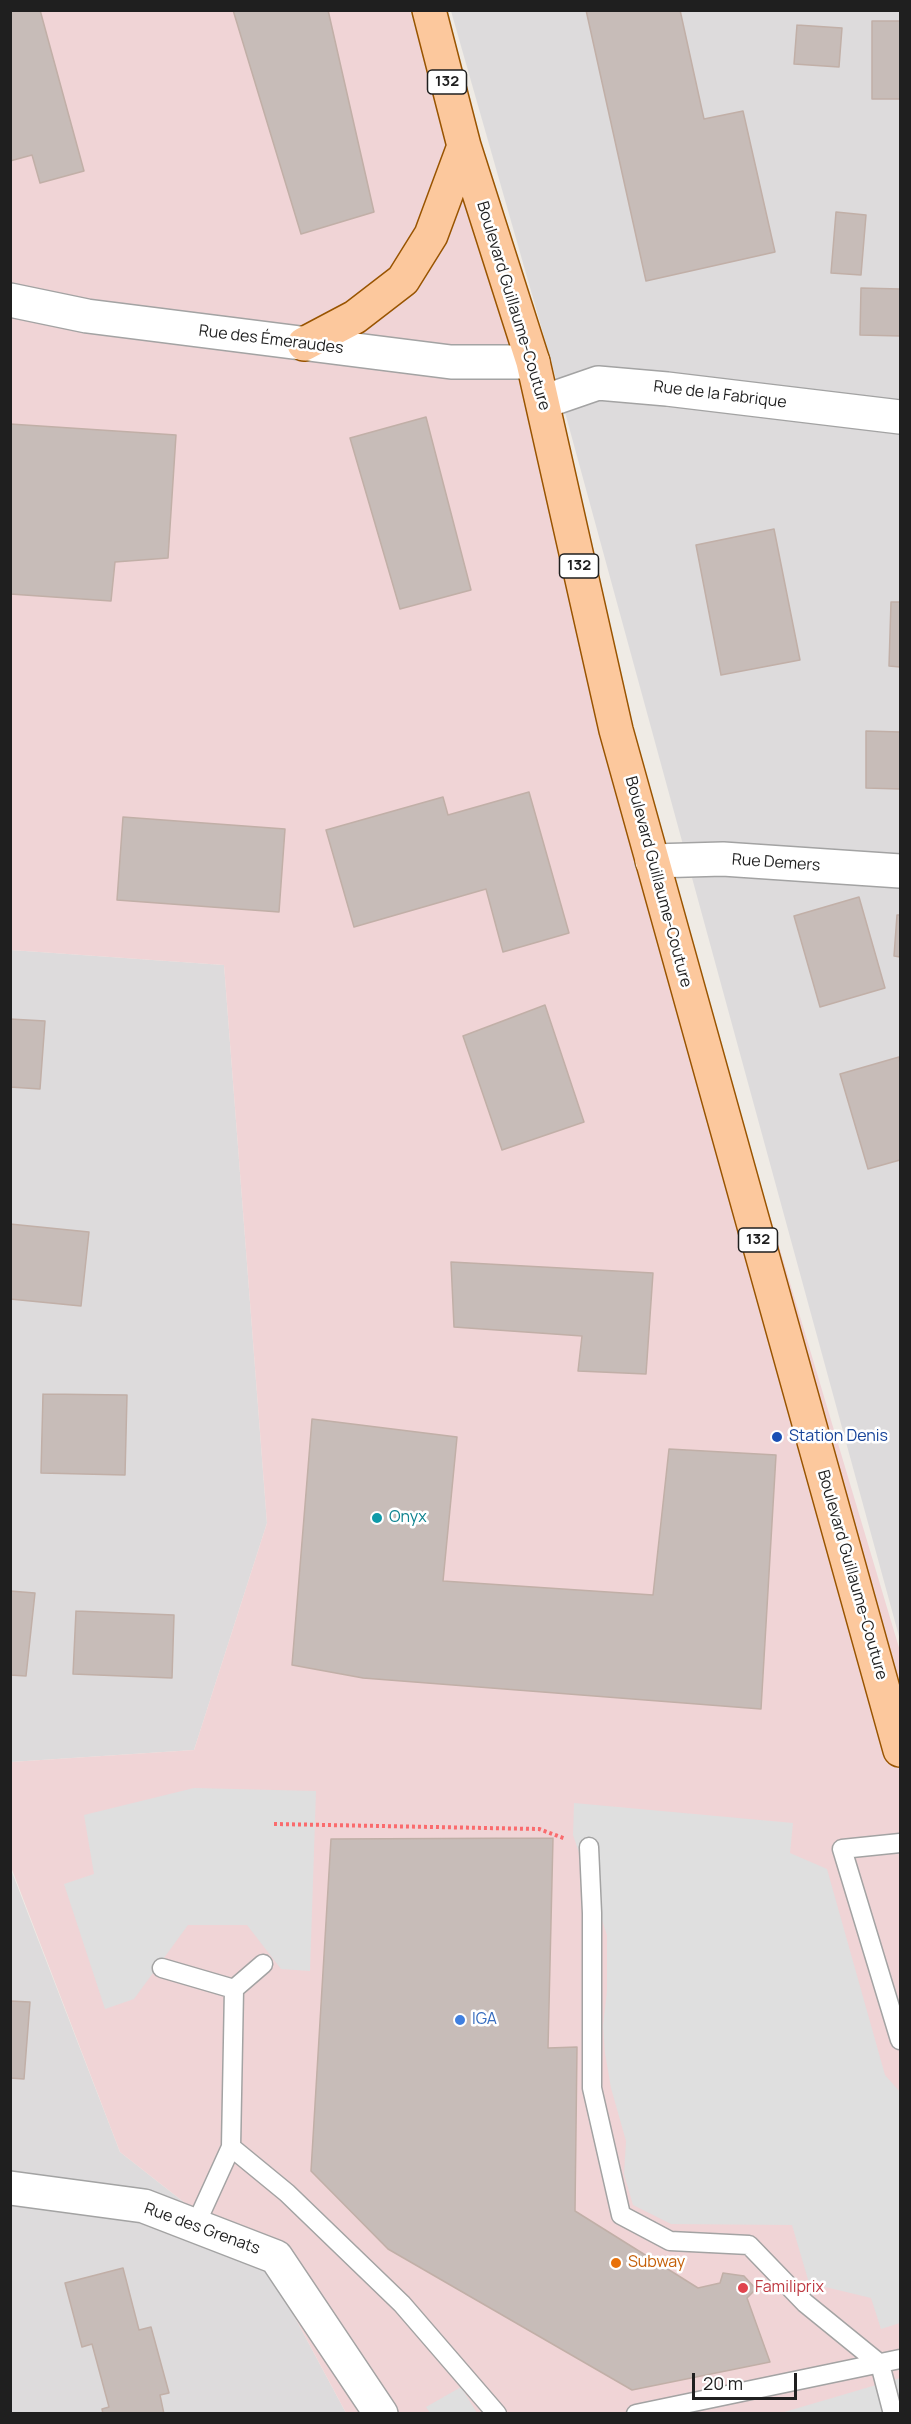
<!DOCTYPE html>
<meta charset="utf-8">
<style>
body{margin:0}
#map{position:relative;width:911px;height:2424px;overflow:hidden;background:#efebe5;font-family:Manrope,sans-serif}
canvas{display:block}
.frame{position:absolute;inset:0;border:12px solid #1f1f1f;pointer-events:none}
.scale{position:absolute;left:692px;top:2373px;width:105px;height:27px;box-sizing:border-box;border:3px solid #1f1f1f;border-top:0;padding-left:8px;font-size:18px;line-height:21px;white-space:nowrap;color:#1f1f1f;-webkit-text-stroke:4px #fff;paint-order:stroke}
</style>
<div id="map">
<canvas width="911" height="2424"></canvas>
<div class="frame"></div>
<div class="scale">20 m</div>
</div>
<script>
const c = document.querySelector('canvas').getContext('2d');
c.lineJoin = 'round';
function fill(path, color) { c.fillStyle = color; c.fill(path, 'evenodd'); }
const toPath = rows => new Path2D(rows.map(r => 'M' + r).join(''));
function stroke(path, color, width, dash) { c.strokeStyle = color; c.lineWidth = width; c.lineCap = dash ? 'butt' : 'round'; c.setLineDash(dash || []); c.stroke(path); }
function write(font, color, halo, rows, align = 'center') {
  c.font = font + ' Manrope,sans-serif'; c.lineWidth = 5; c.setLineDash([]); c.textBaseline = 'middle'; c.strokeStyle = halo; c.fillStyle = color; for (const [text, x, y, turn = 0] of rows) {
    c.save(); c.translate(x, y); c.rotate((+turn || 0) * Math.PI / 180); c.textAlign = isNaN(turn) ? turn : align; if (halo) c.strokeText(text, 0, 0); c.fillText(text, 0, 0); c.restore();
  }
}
fill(toPath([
 [451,11,900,11,900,1640,551,361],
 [11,950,224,965,267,1523,194,1750,11,1762],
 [10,1867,120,2152,269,2269,346,2413,11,2413]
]), '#dddbdc');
fill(toPath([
 [11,11,410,11,900,1651,900,2413,346,2413,269,2269,120,2152,11,1867,11,1762,194,1750,267,1523,224,965,11,950]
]), '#f0d4d6');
fill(toPath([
 [194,1788,316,1791,310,1971,281,1969,247,1925,188,1925,134,1999,105,2009,64,1884,94,1874,84,1815],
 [574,1803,793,1823,790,1853,827,1869,885,2075,900,2092,900,2323,881,2329,871,2298,809,2283,792,2225,671,2224,633,2205,624,2174,626,2141,611,2088,605,2053,603,2026,607,1991,607,1935,573,1835],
 [900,2378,900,2413,781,2413],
 [461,2387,477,2413,430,2413,426,2407]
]), '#dfdfdf');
const building = toPath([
 [10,10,40,10,84,171,40,183,32,155,10,161,10,10],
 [233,10,328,10,374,212,301,234,233,10],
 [586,10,680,10,704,119,743,111,775,252,646,281,586,10],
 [872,21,900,21,900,99,872,99,872,21],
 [797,25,842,28,839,67,794,64,797,25],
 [836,212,866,215,861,275,831,273,836,212],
 [861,288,900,289,900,336,860,335,861,288],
 [426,417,471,590,400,609,350,438,426,417],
 [10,424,176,435,168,558,115,562,111,601,10,594,10,424],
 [774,529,800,660,721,675,696,545,774,529],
 [891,602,900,602,900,667,889,666,891,602],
 [866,731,900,732,900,789,866,788,866,731],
 [529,792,569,933,503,952,486,889,354,927,326,830,443,797,448,815,529,792],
 [123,817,285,829,279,912,117,900,123,817],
 [859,897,885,988,820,1007,794,916,859,897],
 [897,915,900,915,900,957,894,956,897,915],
 [545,1005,584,1122,502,1150,463,1036,545,1005],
 [10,1019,45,1021,40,1089,10,1087,10,1019],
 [899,1057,900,1064,900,1160,868,1169,840,1074,899,1057],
 [10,1224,89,1232,81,1306,10,1299,10,1224],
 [451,1262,653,1273,646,1374,578,1371,582,1336,454,1327,451,1262],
 [43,1394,127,1395,125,1475,41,1473,43,1394],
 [312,1419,457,1437,443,1581,653,1595,669,1449,776,1455,761,1709,363,1678,292,1665,312,1419],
 [10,1591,35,1593,26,1676,10,1675,10,1591],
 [76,1611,174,1615,172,1678,73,1674,76,1611],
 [553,1838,548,2048,577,2047,575,2211,698,2288,720,2283,723,2273,744,2276,756,2289,747,2298,770,2362,632,2390,388,2249,311,2171,331,1839,553,1838],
 [10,2001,30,2002,24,2079,10,2078,10,2001],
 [123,2268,139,2330,151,2327,169,2393,160,2395,164,2414,103,2414,102,2409,109,2407,92,2344,82,2347,65,2283,123,2268]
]);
fill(building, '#c7bcb8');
stroke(building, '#c1afa7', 1.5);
const lane = toPath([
 [900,1843,842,1849,900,2040],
 [589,1847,592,1913,592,2088,621,2215,670,2241,749,2245,805,2303,880,2364,893,2414],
 [162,1968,234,1989,263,1964],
 [231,2147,287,2193,402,2304,497,2414],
 [195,2226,231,2147,234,1989],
 [636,2414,900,2359]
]);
const street = toPath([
 [10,300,87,316,451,362,533,362],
 [543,402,598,383,667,389,900,417],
 [652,861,723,859,900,871],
 [10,2188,144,2206,276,2257,381,2414]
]);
const primary = toPath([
 [429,10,464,146,533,362,616,730,900,1750],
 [304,344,355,317,403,280,431,235,464,146]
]);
stroke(lane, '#a3a3a3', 21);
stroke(street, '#a3a3a3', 36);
stroke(primary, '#995400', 36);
stroke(toPath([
 [274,1824,539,1829,566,1839]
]), '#fa6b6d', 4, [3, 3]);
stroke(lane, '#fff', 18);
stroke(street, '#fff', 33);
stroke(primary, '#fcc89d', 33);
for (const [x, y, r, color] of [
 [777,1437,6,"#1a4fb4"],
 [377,1518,6,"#0f9aa8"],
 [460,2020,6,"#3f7fe0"],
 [616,2263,6,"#e8710a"],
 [743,2288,6,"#e0444e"]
]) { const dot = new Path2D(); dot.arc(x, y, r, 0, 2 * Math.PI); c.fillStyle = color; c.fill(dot); stroke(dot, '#fff', 2); }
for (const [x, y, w] of [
 [447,82,39],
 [579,566,39],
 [758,1240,39]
]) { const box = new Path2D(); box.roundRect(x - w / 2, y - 12, w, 24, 4.5); c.fillStyle = '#fff'; c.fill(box); stroke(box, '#1f1f1f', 1.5); }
write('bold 15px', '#1f1f1f', null, [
 ["132",447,82],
 ["132",579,566],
 ["132",758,1240]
]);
write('16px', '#1f1f1f', '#fff', [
 ["Boulevard Guillaume-Couture",513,306,73],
 ["Rue des Émeraudes",271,340,7],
 ["Rue de la Fabrique",720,395,7],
 ["Rue Demers",776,863,4],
 ["Boulevard Guillaume-Couture",658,882,75],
 ["Boulevard Guillaume-Couture",852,1575,74],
 ["Rue des Grenats",202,2229,20]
]);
write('16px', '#164399', '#fff', [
 ["Station Denis",789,1437]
], 'left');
write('16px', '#0d838f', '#fff', [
 ["Onyx",389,1518]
], 'left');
write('16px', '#366cbe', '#fff', [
 ["IGA",472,2020]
], 'left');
write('16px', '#c56008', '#fff', [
 ["Subway",628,2263]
], 'left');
write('16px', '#be3a42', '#fff', [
 ["Familiprix",755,2288]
], 'left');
</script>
